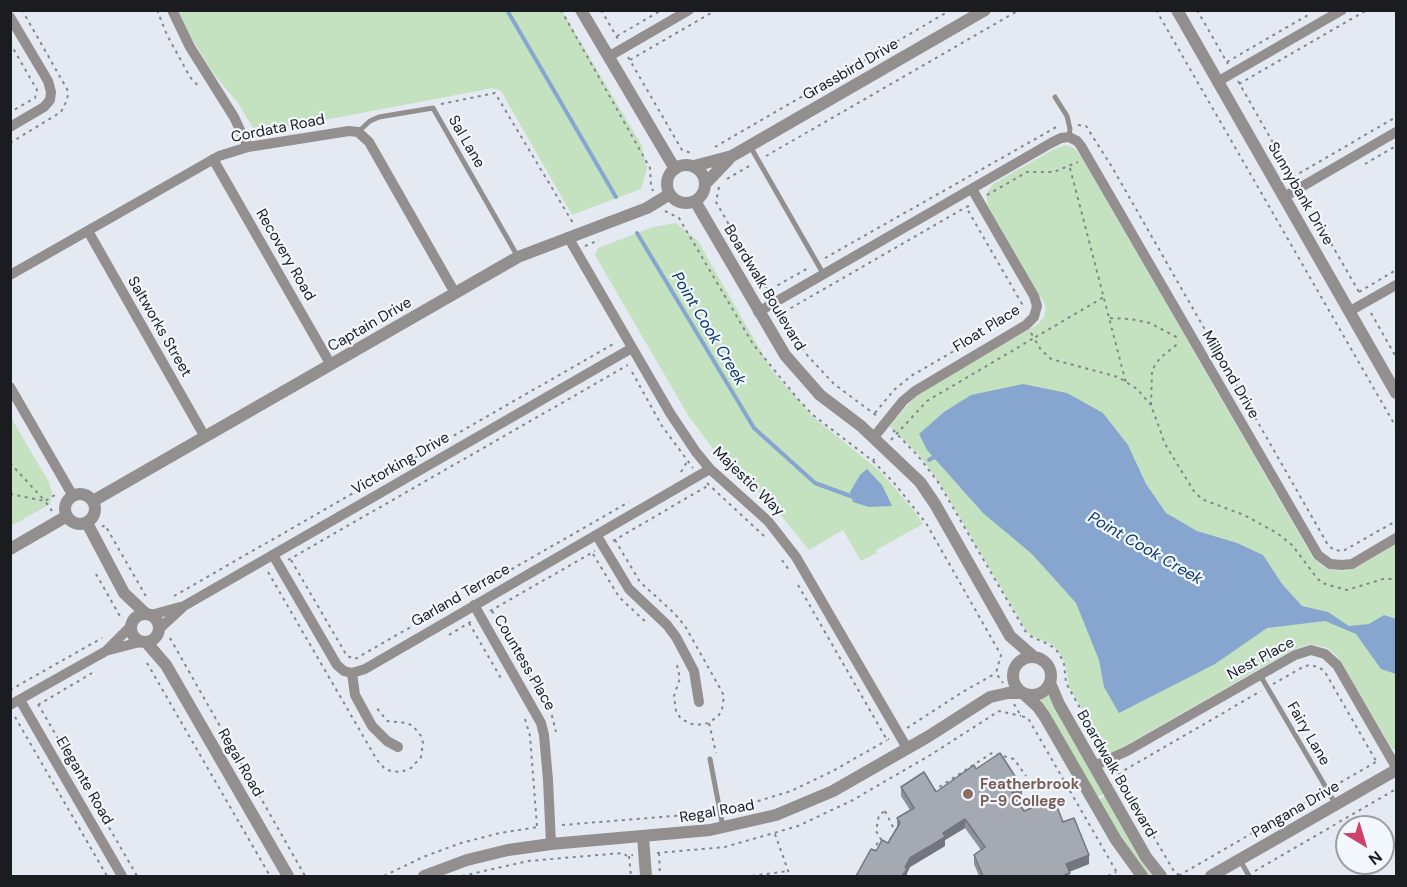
<!DOCTYPE html>
<style>
body{margin:0}
#map{position:relative;width:1407px;height:887px;overflow:hidden;background:#e4e9f2;font-family:"DM Sans",sans-serif}
canvas{display:block}
.frame{position:absolute;inset:0;border:12px solid #1a1c1f;pointer-events:none}
.north{position:absolute;left:1335px;top:815px;width:60px;height:60px;box-sizing:border-box;background:#f3f7fe;border:2px solid #9c9fa5;border-radius:50%;rotate:142deg;font-size:16px;font-weight:700;line-height:24px;text-align:center;color:#1a1c1f}
.north::after{content:'';display:block;margin:auto;width:21px;height:27px;background:#d0426b;clip-path:polygon(50% 0,100% 100%,50% 72%,0 100%)}
</style>
<div id="map">
<canvas width="1407" height="887"></canvas>
<div class="frame"></div>
<div class="north">N</div>
</div>
<script>
const c = document.querySelector('canvas').getContext('2d');
c.lineJoin = 'round';
function fill(path, color) { c.fillStyle = color; c.fill(path, 'evenodd'); }
const toPath = rows => new Path2D(rows.map(r => 'M' + r).join(''));
function stroke(path, color, width, dash) { c.strokeStyle = color; c.lineWidth = width; c.lineCap = dash ? 'butt' : 'round'; c.setLineDash(dash || []); c.stroke(path); }
function write(font, color, halo, rows, align = 'center') {
  c.font = font + ' "DM Sans",sans-serif'; c.lineWidth = 4.5; c.setLineDash([]); c.textBaseline = 'middle'; c.strokeStyle = halo; c.fillStyle = color; for (const [text, x, y, turn = 0] of rows) {
    c.save(); c.translate(x, y); c.rotate((+turn || 0) * Math.PI / 180); c.textAlign = isNaN(turn) ? turn : align; if (halo) c.strokeText(text, 0, 0); c.fillText(text, 0, 0); c.restore();
  }
}
fill(toPath([
 [178,11,562,11,641,144,647,168,641,189,572,215,501,91,493,88,261,132,253,128,238,103,213,73,189,34],
 [1066,145,1074,148,1081,156,1313,558,1327,569,1345,571,1357,567,1396,544,1396,749,1394,750,1391,747,1337,656,1328,648,1310,644,1292,650,1109,755,1069,687,1065,663,1059,652,1051,644,1032,636,1027,632,939,482,919,455,890,426,913,399,928,388,1037,325,1044,317,1046,310,1044,303,988,206,986,194,993,184,1054,149],
 [676,223,698,241,771,369,813,417,881,472,915,512,923,524,876,550,877,553,861,561,843,530,809,550,775,508,721,459,689,417,595,255,598,248,653,227],
 [10,416,49,482,52,493,50,504,11,526],
 [1048,695,1104,794,1097,797,1039,700],
 [1105,796,1154,876,1147,876,1130,855,1099,800]
]), '#c4e1c0');
fill(toPath([
 [1023,384,1067,393,1103,413,1128,445,1146,484,1166,513,1197,531,1237,543,1263,555,1282,584,1302,606,1328,612,1349,626,1369,624,1384,615,1396,619,1396,674,1381,669,1356,634,1325,621,1267,628,1215,664,1119,713,1104,687,1099,660,1076,603,1032,554,983,513,927,450,919,434,944,412,971,395],
 [867,469,882,485,892,506,869,507,853,502,850,492,860,475]
]), '#86a6cf');
stroke(toPath([
 [507,10,616,197],
 [637,233,754,428,815,483,856,498],
 [929,460,934,457,938,458]
]), '#86a6cf', 4);
stroke(toPath([
 [157,10,167,35,190,77,200,88],
 [561,10,650,168,651,185,653,191],
 [601,10,618,39],
 [1156,10,1396,427],
 [1197,10,1228,64],
 [617,36,662,10],
 [10,43,37,90,35,98,10,112],
 [628,57,682,150,694,154],
 [630,60,716,10],
 [1227,62,1310,14],
 [1238,81,1293,178],
 [1239,84,1367,10],
 [441,104,495,93,573,223],
 [1078,125,1086,126,1112,167,1328,545,1334,550,1343,551,1396,521],
 [10,143,61,112,67,100,68,93,67,89,22,10],
 [715,147,951,10],
 [766,156,1019,10],
 [1365,164,1396,146],
 [1070,168,1126,383],
 [1293,177,1396,117],
 [727,179,751,165],
 [719,187,716,202,764,286,771,289],
 [987,195,1027,172,1054,172,1078,162],
 [1305,198,1359,292],
 [969,206,966,207,1022,304,1019,312],
 [665,211,679,218,753,344,798,399,813,415,873,461,877,455],
 [585,246,599,240],
 [825,258,1060,125],
 [771,289,810,267],
 [1359,292,1396,270],
 [782,310,785,314,783,319,807,355,834,384,877,416],
 [784,312,966,207],
 [1371,313,1396,357],
 [1110,318,1130,319,1150,323,1180,339],
 [1031,333,1034,338,1104,297],
 [632,372,662,426,693,468],
 [1151,405,1152,370,1160,358,1180,342],
 [875,413,894,390,911,376,1019,313,1021,315],
 [893,430,918,456,938,482,1027,634],
 [891,440,927,401,1034,338,1041,350,1051,359,1118,377,1137,389,1151,405,1165,444,1195,493,1204,500,1244,515,1277,533,1292,545,1317,578,1322,583,1347,590,1383,579,1396,579],
 [873,461,895,484,926,523,1001,655,996,673,1003,683],
 [10,463,45,501,58,493],
 [681,472,687,462],
 [707,483,764,536],
 [10,494,45,501,52,511],
 [102,527,105,525,147,598],
 [615,540,640,582,674,613,685,626,721,690,724,696,722,709,719,715,709,723,716,753],
 [613,541,709,485],
 [593,554,619,597,648,624],
 [288,560,628,365],
 [291,560,347,656,355,659,629,502],
 [782,560,789,570],
 [268,572,377,760,385,769,391,771,401,772,411,768,421,757,423,743,421,736,413,726,407,723,387,721,376,707],
 [96,574,121,618],
 [798,585,887,740,889,739],
 [174,596,615,343,614,342],
 [490,611,595,551],
 [492,611,547,705,552,716,556,732],
 [469,623,502,680],
 [449,635,472,621],
 [1030,636,1050,645,1059,653,1064,664,1066,683,1103,749],
 [170,638,305,876],
 [147,663,270,876],
 [677,665,680,678,674,696,676,711,681,719,692,724,697,725,709,723],
 [1273,684,1303,667,1309,665,1319,667,1325,672,1376,761],
 [10,690,102,638],
 [38,704,137,876],
 [1014,704,1021,716,1028,718,1119,876],
 [38,705,92,673],
 [15,717,107,876],
 [525,719,530,736,537,826],
 [907,728,961,693,996,673],
 [1115,770,1123,784,1119,786],
 [1118,774,1261,691],
 [1123,784,1175,873,1180,875],
 [1334,786,1376,762],
 [933,791,992,753,1014,759,1026,776],
 [729,810,791,791,833,771,887,740],
 [885,811,895,831,894,835,886,844,884,844,876,831,879,815,885,811],
 [562,825,711,813],
 [775,834,790,876],
 [873,852,880,838],
 [657,853,725,847,798,826,853,800,932,754,999,711,1021,716],
 [659,853,660,876],
 [629,856,631,876],
 [1255,871,1396,789],
 [384,876,423,857,461,843,500,833,538,827],
 [462,876,528,861,623,853,627,856,633,855],
 [752,876,788,871],
 [1108,876,1116,872],
 [1181,876,1180,875,1321,793]
]), '#83868d', 2, [3, 4.5]);
stroke(toPath([
 [1055,97,1067,116,1070,129,1069,136],
 [358,132,370,121,379,117,433,108,518,257],
 [750,146,824,275],
 [1260,675,1335,803],
 [710,759,723,827],
 [1240,860,1249,876]
]), '#948f8f', 5);
stroke(toPath([
 [172,10,190,47,234,117,248,147],
 [10,17,48,81,51,92,50,100,44,107,10,127],
 [608,57,689,10],
 [1217,82,1342,10],
 [213,159,331,365],
 [1284,197,1396,132],
 [88,231,205,437],
 [568,237,670,413,696,452,710,469,768,521,796,557,907,748],
 [10,275,219,156,248,147,349,131,358,132,369,142,455,293],
 [1350,311,1396,285],
 [758,312,1051,143,1061,138,1069,137,1077,141,1081,146,1318,555,1330,564,1342,565,1352,564,1396,538],
 [10,387,73,496],
 [874,437,903,401,915,391,1026,325,1034,317,1037,306,1034,296,972,189],
 [597,536,629,589,667,625,676,637,694,671,699,702],
 [273,555,337,665,344,671,352,673,365,669,710,469],
 [474,605,541,723,544,735,548,780,551,844],
 [151,615,180,607],
 [159,629,184,606,632,348],
 [109,650,140,642],
 [352,673,355,695,372,726,387,741,398,747],
 [20,700,122,876],
 [10,705,106,651,130,627],
 [1094,766,1127,751,1295,655,1311,650,1325,654,1337,665,1396,767]
]), '#948f8f', 10);
stroke(toPath([
 [581,10,675,169],
 [1177,10,1396,393],
 '667 184a19 19 0 1 1 38 0a19 19 0 1 1-38 0Z',
 [694,166,732,156,985,10],
 [706,183,729,159],
 [695,201,785,355,820,395,861,426,920,482,935,504,1010,636,1034,657],
 '65 509a15 15 0 1 1 30 0a15 15 0 1 1-30 0Z',
 [93,501,518,257,647,208,670,194],
 [87,523,124,593,145,613],
 [10,549,67,516],
 '131 628a14 14 0 1 1 28 0a14 14 0 1 1-28 0Z',
 [146,642,166,665,288,876],
 '1013 676a19 19 0 1 1 38 0a19 19 0 1 1-38 0Z',
 [1050,683,1059,704,1146,857,1161,876],
 [1024,694,1038,707,1045,717,1116,840,1142,876],
 [643,837,646,876],
 [424,876,467,860,508,850,551,844,710,830,776,815,833,791,929,736,990,697,1008,693,1022,693],
 [1211,876,1396,770]
]), '#948f8f', 12);
fill(toPath([
 [976,769,1022,796,1016,800,1024,811,1063,822,1089,864,1069,872,1070,876,979,876,974,864,974,855,981,850,965,828,945,840,945,846,910,867,907,873,907,876,876,851,888,843,897,827,897,818,910,810,901,796,901,787,936,792]
]), '#8e9199');
fill(toPath([
 [1022,787,1022,796,1012,802,1012,793],
 [965,819,965,828,945,840,945,846,910,867,907,873,907,876,902,876,905,867,910,858,943,833],
 [1089,855,1089,864,1066,873,1066,864]
]), '#74767d');
const building = toPath([
 [1000,753,1022,787,1012,793,1024,811,1054,799,1063,822,1074,818,1089,855,1066,864,1070,873,1062,876,983,876,974,855,985,847,965,819,943,833,945,837,910,858,905,867,907,869,902,876,856,876,871,849,876,851,882,840,888,843,900,823,897,818,914,808,901,787,924,772,936,792,974,765,976,769,1000,753]
]);
fill(building, '#a5a9b2');
stroke(building, '#74767d', 1.5);
for (const [x, y, r, color] of [
 [968,794,6,"#8d6e63"]
]) { const dot = new Path2D(); dot.arc(x, y, r, 0, 2 * Math.PI); c.fillStyle = color; c.fill(dot); stroke(dot, '#f3f7fe', 2); }
write('15px', '#1a1c1f', '#f3f7fe', [
 ["Grassbird Drive",851,70,-30],
 ["Cordata Road",278,129,-11],
 ["Sal Lane",466,142,60],
 ["Sunnybank Drive",1300,194,60],
 ["Recovery Road",285,255,60],
 ["Boardwalk Boulevard",764,288,59],
 ["Captain Drive",370,325,-30],
 ["Saltworks Street",159,327,60],
 ["Float Place",987,329,-32],
 ["Millpond Drive",1230,375,60],
 ["Victorking Drive",401,464,-30],
 ["Majestic Way",748,482,44],
 ["Garland Terrace",461,596,-30],
 ["Nest Place",1261,659,-28],
 ["Countess Place",524,663,60],
 ["Fairy Lane",1308,734,60],
 ["Regal Road",240,763,60],
 ["Boardwalk Boulevard",1116,774,60],
 ["Elegante Road",84,781,60],
 ["Pangana Drive",1296,810,-30],
 ["Regal Road",717,812,-10]
]);
write('bold 15px', '#785e54', '#f3f7fe', [
 ["Featherbrook",980,785],
 ["P-9 College",980,802]
], 'left');
write('italic 16px', '#083769', '#f3f7fe', [
 ["Point Cook Creek",708,329,59],
 ["Point Cook Creek",1145,549,30]
]);
</script>
